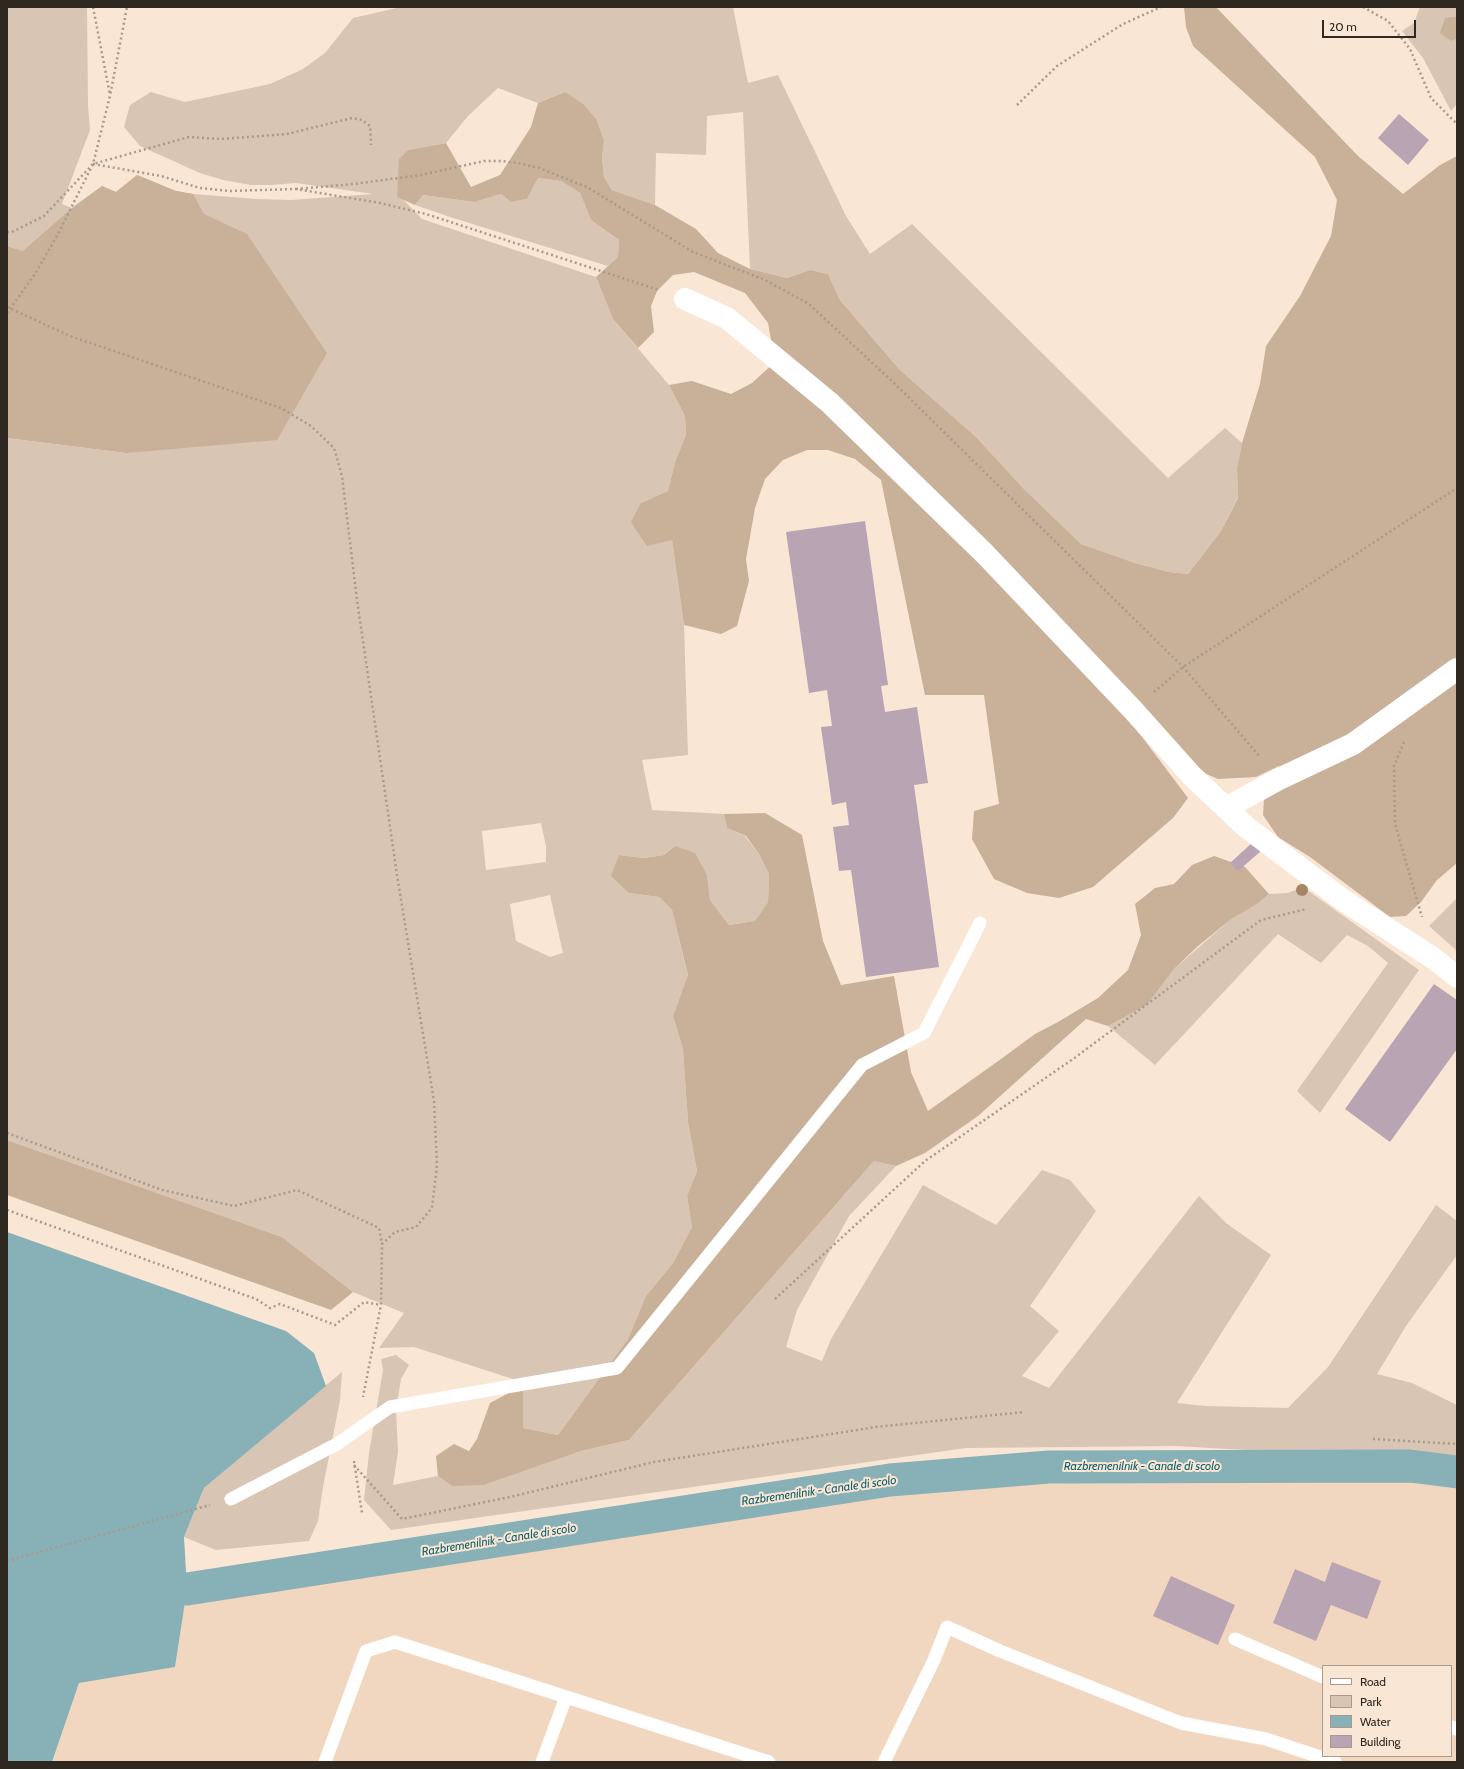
<!DOCTYPE html>
<style>
body{margin:0}
#map{position:relative;width:1464px;height:1769px;overflow:hidden;background:#fae6d4;font-family:Cabin,sans-serif}
canvas{display:block}
.frame{position:absolute;inset:0;border:8px solid #2f2821;pointer-events:none}
.legend{position:absolute;left:1322px;top:1665px;width:130px;height:92px;box-sizing:border-box;background:#fae6d4;border:1px solid #a99a8c;margin:0;padding:5px 7px;list-style:none;font-size:12px;color:#2f2821}
.legend li{display:flex;align-items:center;gap:8px;height:20px}
.legend b{width:20px;border:1px solid #a99a8c}
.scale{position:absolute;left:1322px;top:20px;width:94px;height:18px;box-sizing:border-box;border:2px solid #2f2821;border-top:0;padding-left:5px;font-size:12px;line-height:14px;white-space:nowrap;color:#2f2821;-webkit-text-stroke:3px #fae6d4;paint-order:stroke}
</style>
<div id="map">
<canvas width="1464" height="1769"></canvas>
<div class="frame"></div>
<ul class="legend">
<li><b style="height:5px;background:#fff"></b>Road</li>
<li><b style="height:11px;background:#d9c5b3"></b>Park</li>
<li><b style="height:11px;background:#88b0b7"></b>Water</li>
<li><b style="height:11px;background:#b8a4b3"></b>Building</li>
</ul>
<div class="scale">20 m</div>
</div>
<script>
const c = document.querySelector('canvas').getContext('2d');
c.lineJoin = 'round';
function fill(path, color) { c.fillStyle = color; c.fill(path, 'evenodd'); }
const toPath = rows => new Path2D(rows.map(r => 'M' + r).join(''));
function stroke(path, color, width, dash) { c.strokeStyle = color; c.lineWidth = width; c.lineCap = dash ? 'butt' : 'round'; c.setLineDash(dash || []); c.stroke(path); }
function write(font, color, halo, rows, align = 'center') {
  c.font = font + ' Cabin,sans-serif'; c.lineWidth = 4; c.setLineDash([]); c.textBaseline = 'middle'; c.strokeStyle = halo; c.fillStyle = color; for (const [text, x, y, turn = 0] of rows) {
    c.save(); c.translate(x, y); c.rotate((+turn || 0) * Math.PI / 180); c.textAlign = isNaN(turn) ? turn : align; if (halo) c.strokeText(text, 0, 0); c.fillText(text, 0, 0); c.restore();
  }
}
fill(toPath([
 [1410,1466,1457,1472,1457,1762,52,1762,79,1683,175,1667,187,1589,890,1480,1049,1467],
 [1323,1666,1451,1666,1451,1756,1323,1756]
]), '#f1d7c0');
fill(toPath([
 [7,7,87,7,88,105,90,130,62,204,72,208,102,186,116,192,137,175,176,191,193,194,256,199,291,200,373,194,296,183,271,185,251,185,223,180,200,173,140,146,124,127,130,105,151,92,185,102,270,84,303,69,325,53,353,18,401,7,733,7,748,83,778,75,846,216,870,254,912,224,1168,478,1225,428,1242,443,1237,468,1238,497,1221,531,1188,574,1169,572,1135,563,1081,544,1023,488,976,437,899,369,840,300,828,274,810,270,787,278,750,269,743,112,707,116,706,155,656,153,655,205,612,190,604,177,602,158,604,141,565,92,538,103,498,88,468,116,446,143,408,150,397,193,422,219,596,277,613,319,669,385,685,416,686,435,675,462,668,491,641,503,672,540,684,625,688,755,642,760,652,810,724,814,727,828,745,836,759,854,769,874,768,902,755,921,729,925,710,900,707,875,675,846,664,855,644,858,620,855,629,893,659,897,672,910,688,976,673,1016,683,1049,688,1122,697,1171,687,1196,692,1227,673,1263,646,1296,628,1339,558,1435,523,1428,523,1389,516,1380,414,1347,379,1348,404,1313,353,1292,282,1237,7,1140,7,438,126,453,23,251,7,246],
 [541,823,546,846,546,862,486,870,482,831],
 [550,895,563,953,550,957,516,941,510,904],
 [1420,7,1457,7,1457,16,1445,18,1451,41,1457,39,1457,104,1451,111,1423,58,1402,31,1414,23],
 [538,178,561,181,580,193,591,220,619,240,618,257,608,266,453,218,415,205,423,195,474,202,501,194,511,202,527,199],
 [1303,887,1419,970,1320,1113,1297,1091,1388,963,1368,946,1347,935,1321,963,1278,934,1155,1065,1108,1026,1147,1005,1174,969,1230,920,1257,904,1269,894,1288,893],
 [1457,898,1457,951,1429,926],
 [874,1161,896,1166,849,1216,797,1310,786,1347,822,1361,831,1339,923,1185,996,1225,1042,1170,1070,1180,1096,1211,1030,1306,1059,1331,1022,1376,1049,1388,1199,1196,1226,1223,1271,1255,1177,1403,1206,1406,1288,1408,1328,1367,1436,1205,1457,1221,1457,1255,1406,1326,1377,1374,1412,1383,1457,1405,1457,1456,1366,1457,1176,1446,966,1448,391,1530,364,1500,369,1453,383,1370,381,1359,396,1355,409,1365,401,1379,396,1409,398,1452,393,1485,438,1476,452,1486,581,1451,629,1440],
 [342,1372,340,1400,323,1487,318,1521,309,1541,216,1550,184,1537,204,1488]
]), '#d9c5b3');
fill(toPath([
 [1184,7,1216,7,1357,155,1403,194,1440,165,1457,156,1457,863,1437,880,1421,902,1406,916,1390,917,1310,857,1278,837,1263,815,1264,799,1287,786,1279,766,1256,777,1218,779,1195,769,1121,709,1188,798,1173,818,1093,887,1059,898,1027,893,994,879,972,839,974,811,999,804,984,695,925,695,881,480,855,459,828,450,807,450,783,460,765,479,755,508,746,559,749,581,737,626,721,634,684,625,672,540,647,546,631,522,641,503,668,491,675,462,686,435,685,416,669,385,692,381,731,394,752,383,775,362,768,323,745,293,694,272,673,275,657,291,651,306,654,332,638,348,613,319,596,277,618,257,619,240,591,220,580,193,561,181,538,178,527,199,511,202,501,194,474,202,423,195,415,205,397,197,399,159,408,150,446,143,471,187,500,175,531,127,538,103,565,92,583,104,596,119,604,141,602,158,604,177,612,190,655,205,696,229,718,253,750,269,787,278,810,270,828,274,840,300,899,369,976,437,1023,488,1081,544,1135,563,1169,572,1188,574,1221,531,1238,498,1237,468,1242,443,1260,384,1266,346,1300,296,1331,236,1337,200,1315,157,1193,46,1186,27],
 [1457,16,1457,39,1451,41,1440,33,1445,18],
 [137,175,176,191,193,194,204,214,247,234,327,353,277,440,126,453,7,438,7,246,23,251,72,208,102,186,116,192],
 [765,813,802,835,823,941,841,985,894,976,911,1072,928,1111,1001,1059,1035,1034,1058,1022,1098,998,1128,970,1141,935,1135,904,1155,888,1174,884,1192,865,1214,856,1245,867,1269,894,1257,904,1230,920,1198,946,1174,969,1147,1005,1108,1026,1086,1019,978,1116,925,1153,896,1166,874,1161,629,1440,581,1451,483,1485,452,1486,438,1476,436,1456,454,1444,469,1451,477,1439,490,1403,507,1394,516,1380,523,1388,523,1428,558,1435,628,1339,646,1296,673,1263,692,1227,687,1196,697,1171,688,1122,683,1049,673,1016,688,975,672,910,659,897,629,893,611,876,619,855,644,858,664,855,675,846,695,853,707,875,710,900,729,925,755,921,768,902,769,874,759,854,746,836,727,828,724,814],
 [7,1140,282,1237,353,1292,331,1310,7,1195]
]), '#c9b098');
fill(toPath([
 [7,1232,286,1331,314,1353,326,1386,204,1488,184,1537,187,1589,175,1667,79,1683,52,1762,7,1762]
]), '#88b0b7');
stroke(toPath([
 [187,1589,890,1480,1049,1467,1410,1466,1457,1472]
]), '#88b0b7', 33);
fill(toPath([
 [1399,114,1429,140,1408,165,1378,138],
 [865,521,888,685,881,686,885,712,917,707,928,783,914,785,939,967,866,977,851,870,839,871,833,827,849,825,846,802,832,805,821,727,832,726,827,690,809,693,786,532],
 [1253,842,1261,851,1238,871,1230,863],
 [1434,984,1457,1000,1457,1049,1390,1142,1345,1109],
 [1332,1562,1381,1581,1367,1619,1331,1605,1316,1641,1273,1623,1295,1569,1325,1582],
 [1171,1576,1235,1605,1218,1645,1153,1616]
]), '#b8a4b3');
stroke(toPath([
 [93,7,110,95],
 [1363,7,1388,21,1410,49,1431,98,1457,124],
 [1017,105,1057,66,1123,24,1161,7],
 [93,164,161,176,200,188,229,191,296,189,380,203,426,214,659,290],
 [296,189,354,184,421,175,484,161,501,161,518,163,539,168,587,187,693,252,765,280,809,304,894,383,1183,667,1260,757],
 [7,232,12,232,44,216,93,164,189,137,221,139,287,134,352,118,362,120,370,126,371,145],
 [7,307,70,336,281,408,311,426,334,448,342,476,357,600,397,875,434,1101,437,1165,432,1208,416,1227,395,1232,382,1244,381,1305,363,1397],
 [7,313,35,274,58,234,93,164,110,96,127,7],
 [1154,692,1183,667,1457,488],
 [1404,742,1394,766,1395,824,1422,917],
 [7,1133,162,1190,234,1206,297,1190,379,1228,382,1244],
 [7,1210,256,1299,270,1308,280,1304,335,1325,364,1302,381,1305],
 [775,1299,925,1161,1073,1059,1261,920,1307,909],
 [1373,1439,1457,1444],
 [354,1461,362,1513],
 [354,1465,402,1519,510,1497,654,1462,876,1427,1024,1412],
 [7,1561,210,1505]
]), '#a89a8c', 2.5, [2, 3]);
stroke(toPath([
 [231,1499,337,1444,390,1407,617,1368,862,1065,924,1033,980,923],
 [1235,1639,1323,1677],
 [1451,1727,1457,1729],
 [325,1762,366,1651,395,1642,769,1762],
 [542,1762,566,1697],
 [884,1762,934,1660,947,1627,1000,1651,1181,1723,1266,1739,1335,1762]
]), '#fff', 13);
stroke(toPath([
 [685,299,727,318,830,403,985,554,1133,710,1192,776,1246,827,1343,900,1433,958,1457,977],
 [1226,808,1279,779,1353,744,1457,669]
]), '#fff', 22);
c.fillStyle = '#a38668';
for (const [x, y] of [
 [1302,890]
]) { c.beginPath(); c.arc(x, y, 6, 0, 2 * Math.PI); c.fill(); }
write('italic 12px', '#10616c', '#fae6d4', [
 ["Razbremenilnik - Canale di scolo",1142,1466],
 ["Razbremenilnik - Canale di scolo",819,1491,-8],
 ["Razbremenilnik - Canale di scolo",499,1540,-9]
]);
</script>
